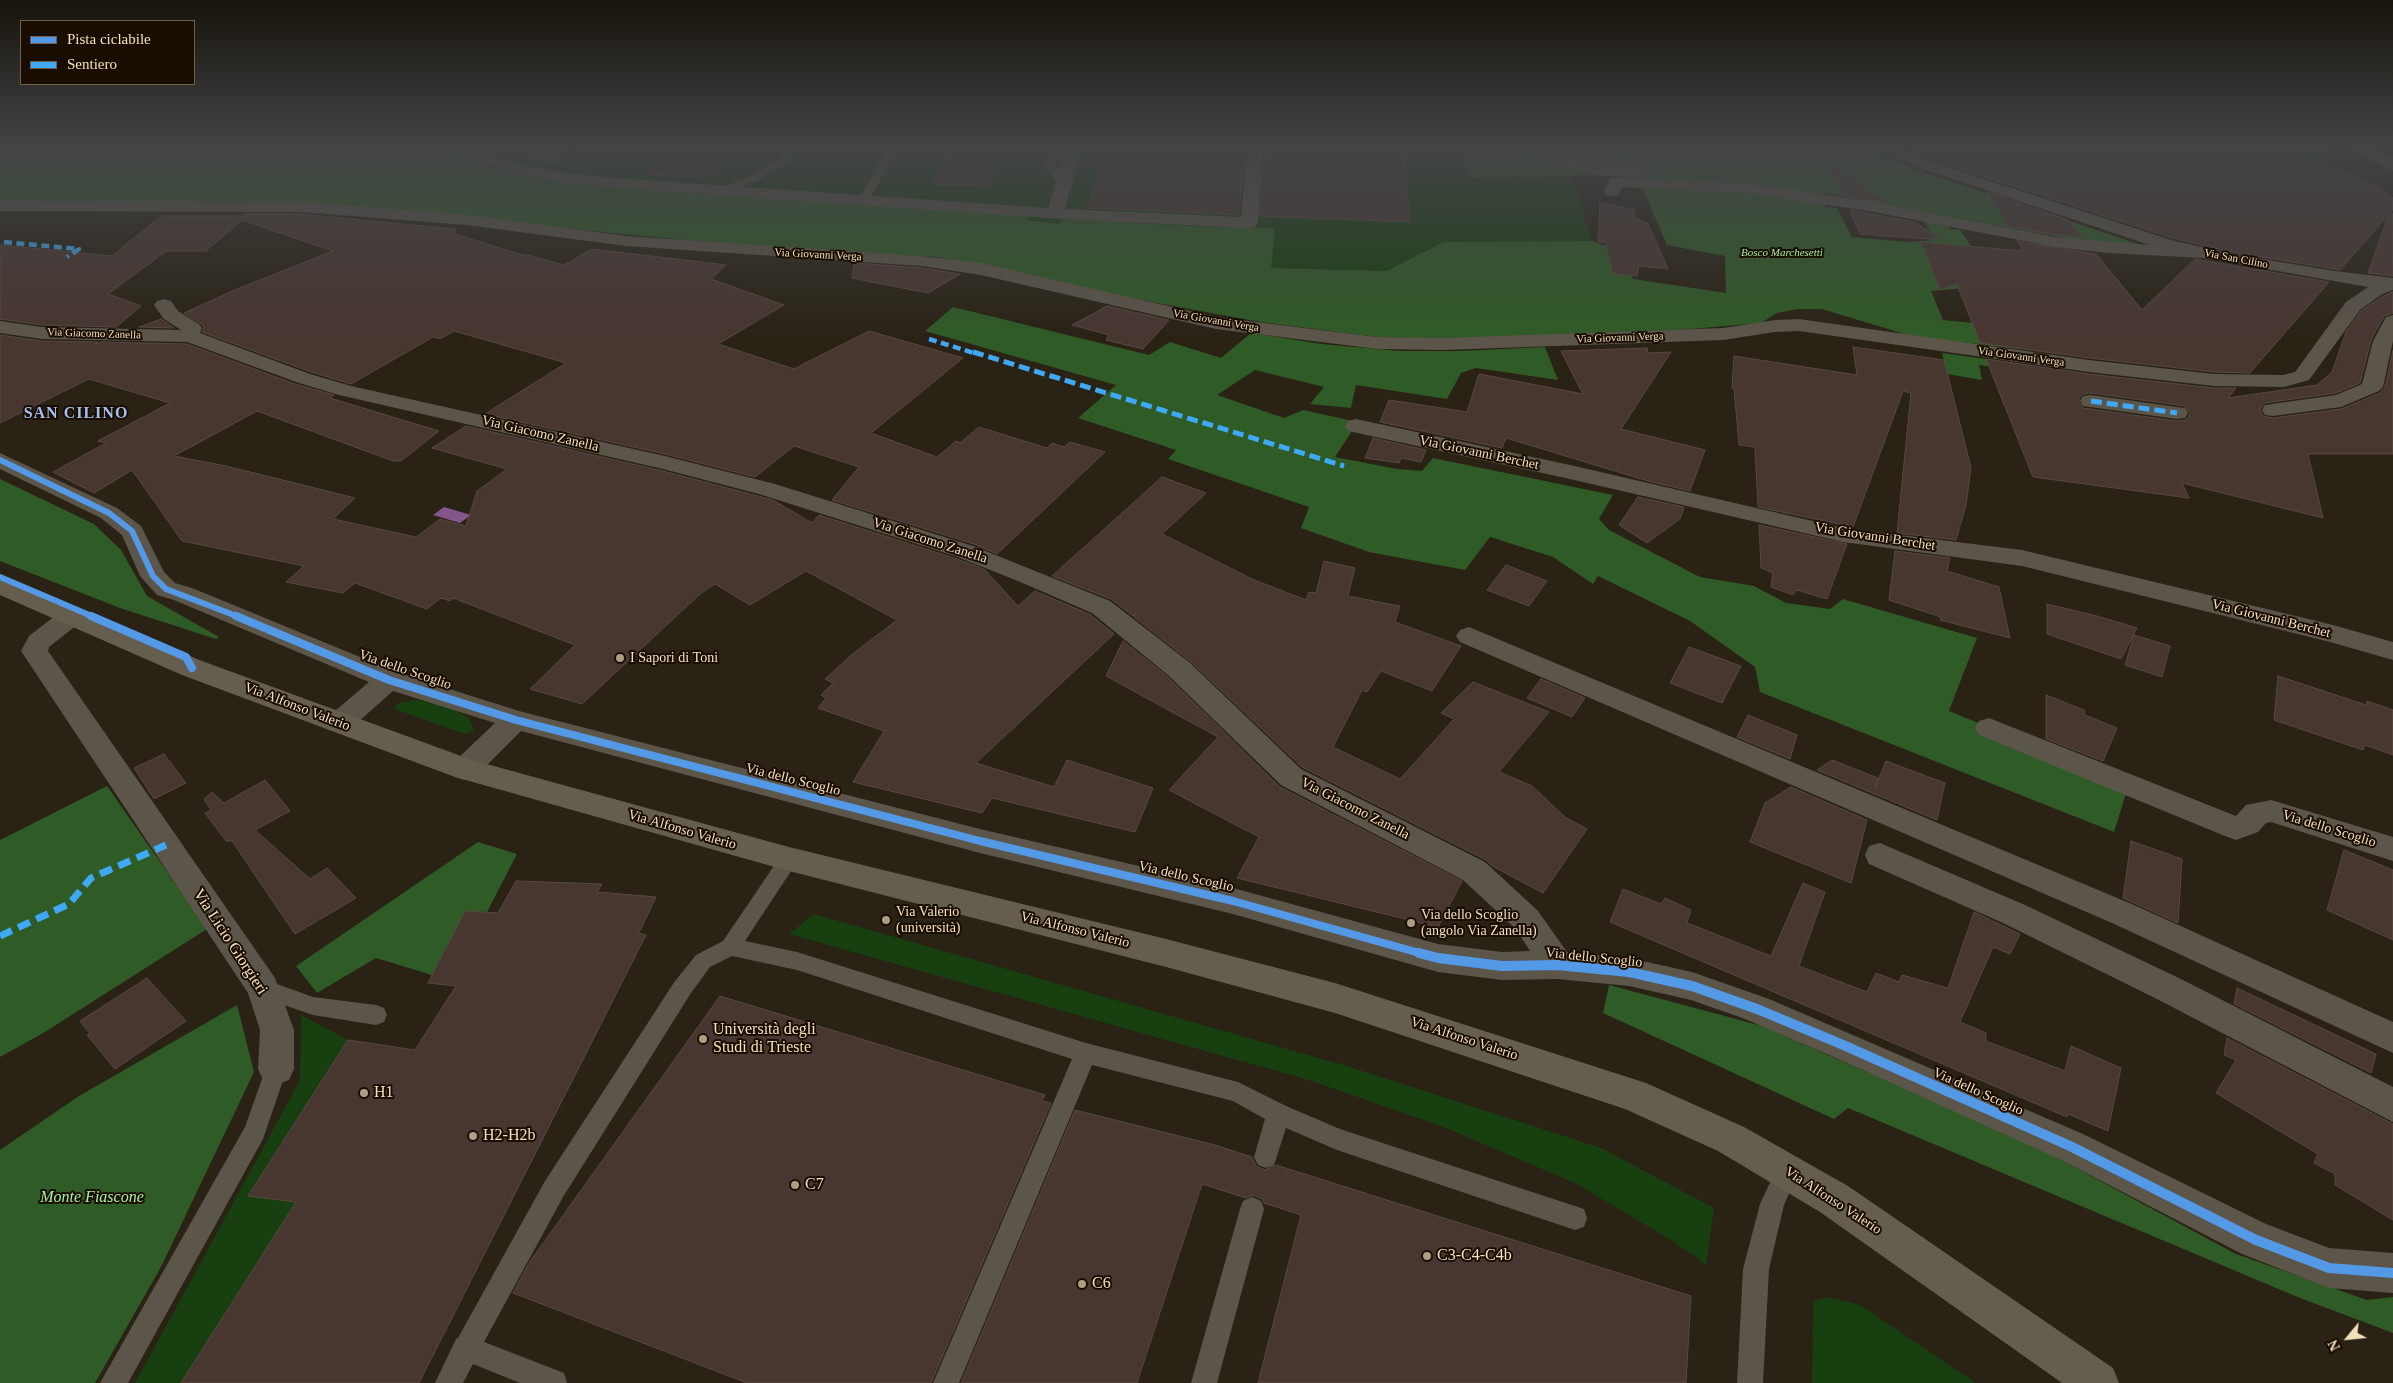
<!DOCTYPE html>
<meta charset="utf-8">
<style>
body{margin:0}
#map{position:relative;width:2393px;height:1383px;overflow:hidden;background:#292215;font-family:Georgia,serif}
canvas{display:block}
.legend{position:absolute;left:20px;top:20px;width:175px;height:65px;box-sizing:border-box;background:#190d00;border:1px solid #71614b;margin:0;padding:6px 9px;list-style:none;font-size:15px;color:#f4e0bc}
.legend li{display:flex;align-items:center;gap:10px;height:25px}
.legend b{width:25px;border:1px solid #71614b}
.north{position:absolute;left:2323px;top:1313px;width:50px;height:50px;-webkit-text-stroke:4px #190d00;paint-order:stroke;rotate:242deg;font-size:14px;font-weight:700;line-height:20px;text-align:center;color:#f4e0bc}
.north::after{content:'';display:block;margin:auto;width:18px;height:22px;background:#f4e0bc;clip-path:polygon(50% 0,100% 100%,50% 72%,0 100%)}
</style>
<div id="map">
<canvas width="2393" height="1383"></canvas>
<ul class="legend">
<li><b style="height:6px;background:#5399e6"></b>Pista ciclabile</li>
<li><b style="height:6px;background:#3fa9f5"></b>Sentiero</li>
</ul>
<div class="north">N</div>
</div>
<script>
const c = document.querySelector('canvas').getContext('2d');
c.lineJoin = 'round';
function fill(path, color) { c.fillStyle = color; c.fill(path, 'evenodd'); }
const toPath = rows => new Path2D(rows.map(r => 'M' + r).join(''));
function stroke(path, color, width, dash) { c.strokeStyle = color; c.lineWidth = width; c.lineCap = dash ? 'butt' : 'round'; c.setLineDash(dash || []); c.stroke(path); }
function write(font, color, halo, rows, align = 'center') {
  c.font = font + ' Georgia,serif'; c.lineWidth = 4; c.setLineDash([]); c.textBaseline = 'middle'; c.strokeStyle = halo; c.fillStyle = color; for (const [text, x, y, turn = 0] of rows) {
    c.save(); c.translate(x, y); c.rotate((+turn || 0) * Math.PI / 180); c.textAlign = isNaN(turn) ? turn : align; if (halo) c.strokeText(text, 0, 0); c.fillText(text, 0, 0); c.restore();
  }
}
fill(toPath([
 [372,147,1869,147,2065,238,1836,195,1717,183,1643,181,1612,175,1570,175,1583,207,1584,218,1592,241,1443,242,1388,271,1270,268,1275,228,1196,226,1064,219,1059,224,1026,220,1029,215,574,185,509,173,467,158,419,149],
 [2301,147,2322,147,2340,155,2312,160,2287,150],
 [416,700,438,703,455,710,469,718,474,731,465,734,394,709,398,703],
 [814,914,1350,1067,1601,1148,1714,1208,1706,1265,1674,1242,1577,1184,1446,1128,1312,1081,789,934],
 [301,1015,348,1040,248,1195,296,1202,181,1383,135,1383,300,1080],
 [1828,1297,1860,1305,1976,1383,1812,1383,1813,1301]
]), '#183f10');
fill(toPath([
 [0,147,372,147,419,149,467,158,509,173,574,185,1030,215,1027,220,1059,224,1064,219,1196,226,1275,228,1271,268,1387,271,1443,242,1592,241,1613,249,1633,279,1726,293,1725,256,1667,245,1642,187,1698,188,1825,201,1825,207,1837,208,1852,237,1907,242,1935,240,1922,218,1946,223,1950,229,1960,230,1986,268,1965,288,1931,291,1943,320,2004,326,2008,340,2019,349,1911,336,1822,309,1798,309,1777,313,1761,323,1679,330,1448,339,1377,337,1261,322,1157,303,938,257,757,247,303,203,0,202],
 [482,147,572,147,555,164],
 [1451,147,1869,147,1912,168,2141,245,2065,238,1836,195,1717,183,1643,181,1612,175,1470,178,1464,160],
 [953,307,1149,355,1170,342,1221,358,1251,333,1322,344,1398,351,1460,351,1545,347,1558,380,1476,368,1461,373,1447,399,1356,385,1351,408,1310,404,1324,387,1255,370,1217,395,1284,418,1303,410,1358,422,1335,457,1397,469,1422,471,1433,458,1613,495,1599,519,1609,530,1700,577,1754,586,1786,603,1830,609,1843,599,1977,638,1949,711,2129,784,2114,832,1760,692,1755,667,1690,621,1598,576,1593,584,1553,557,1490,537,1465,570,1369,552,1301,528,1309,507,1168,459,1176,450,1078,418,1116,385,925,331],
 [1942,353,2015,363,2016,370,1979,365,1982,380,1947,374],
 [0,479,94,524,121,550,147,596,219,637,216,639,120,608,0,561],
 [107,786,207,929,45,1032,0,1057,0,840],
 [478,842,517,854,487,912,465,911,432,975,376,958,317,993,296,966],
 [1609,985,1762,1026,2037,1147,2236,1254,2367,1300,2393,1297,2393,1333,2300,1298,1848,1108,1834,1119,1603,1013],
 [237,1005,254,1072,161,1267,95,1383,0,1383,0,1150,79,1096]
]), '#2f5b26');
fill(toPath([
 [444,507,471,515,460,523,433,515]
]), '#84568a');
const building = toPath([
 [672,147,737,147,713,177,646,175,672,147],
 [953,147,1006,147,987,186,932,184,953,147],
 [1107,147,1245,147,1239,215,1087,208,1107,147],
 [1265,147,1404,147,1410,222,1260,216,1265,147],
 [1905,147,2283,147,2380,187,2393,198,2393,209,2340,270,2335,269,2231,252,2172,238,1936,161,1905,147],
 [1827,161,1888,203,1843,195,1827,161],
 [1987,192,2068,220,2083,237,2056,235,2008,226,1987,192],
 [1600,203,1634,210,1634,217,1648,224,1668,269,1639,266,1637,276,1613,274,1605,242,1598,242,1600,203],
 [1850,210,1915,222,1941,240,1860,234,1850,210],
 [244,214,300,214,455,229,455,234,526,256,528,255,564,265,592,249,726,265,711,279,784,305,718,344,794,369,869,331,963,358,871,433,937,457,956,441,960,443,979,427,1047,448,1052,443,1064,447,1070,442,1105,452,997,554,974,544,832,500,859,467,794,446,755,477,665,454,485,414,566,363,454,331,440,339,433,337,351,384,311,372,202,332,204,327,200,323,184,313,232,291,333,251,242,220,206,251,166,251,108,294,141,306,116,327,42,325,0,319,0,245,112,256,161,216,243,216,244,214],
 [2389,214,2393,214,2393,276,2368,273,2389,214],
 [2017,241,2096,254,2142,310,2195,259,2329,282,2250,373,2214,372,2089,358,1980,343,1957,284,1940,290,1921,242,2023,251,2017,241],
 [854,263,922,268,960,274,928,293,852,278,854,263],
 [2393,292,2393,313,2384,316,2371,340,2360,383,2336,393,2265,403,2260,409,2263,416,2273,418,2341,409,2380,393,2385,387,2393,350,2393,454,2308,454,2323,518,2182,483,2189,498,2033,477,1986,359,2089,374,2214,388,2236,388,2228,398,2317,385,2332,372,2346,332,2361,311,2383,296,2393,292],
 [2091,393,2185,406,2190,414,2185,420,2177,421,2083,408,2078,400,2083,394,2091,393],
 [1107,306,1168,320,1169,320,1143,349,1106,340,1109,335,1072,325,1107,306],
 [161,319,174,328,139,327,161,319],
 [0,335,42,341,98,342,95,344,101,342,187,344,295,384,334,395,330,398,439,431,401,461,393,461,257,411,174,456,226,466,355,498,333,519,416,537,440,519,466,526,477,491,507,469,432,448,466,426,663,471,758,496,773,500,812,523,819,515,954,558,984,569,1018,606,1035,591,1091,615,1114,634,976,763,1054,787,1067,760,1153,788,1135,832,992,798,982,813,853,782,884,731,818,708,826,698,821,695,833,683,825,679,855,652,897,620,806,571,750,605,715,584,700,594,582,704,530,689,575,645,453,598,450,601,441,598,427,609,355,583,343,593,286,582,304,566,182,541,132,470,94,493,53,472,106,443,98,441,170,403,89,379,0,423,0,335],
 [1853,347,1944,360,1971,468,1966,505,1956,540,1897,533,1911,393,1903,391,1853,527,1758,507,1755,447,1739,445,1734,389,1732,388,1734,356,1857,375,1853,347],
 [1647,348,1648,353,1671,352,1621,429,1705,450,1690,491,1648,481,1506,438,1502,448,1380,422,1389,400,1467,412,1479,374,1583,394,1561,351,1647,348],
 [1373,438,1426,450,1421,462,1401,458,1399,463,1365,458,1373,438],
 [1162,477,1206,493,1162,534,1252,579,1306,600,1309,592,1316,593,1324,561,1355,568,1348,596,1400,606,1395,622,1461,646,1432,691,1381,671,1367,692,1362,690,1333,747,1400,779,1454,719,1441,713,1473,682,1549,712,1499,772,1532,786,1565,817,1587,829,1543,893,1492,866,1486,860,1302,767,1190,661,1134,617,1135,614,1133,616,1111,599,1052,576,1162,477],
 [1638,497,1684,507,1680,519,1647,543,1619,525,1638,497],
 [1759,525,1847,544,1827,599,1797,590,1793,595,1771,587,1773,573,1761,568,1759,525],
 [1895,551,1950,558,1947,571,1999,587,2010,638,1940,620,1941,617,1889,600,1895,551],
 [1506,565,1547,581,1529,606,1487,590,1506,565],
 [2047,604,2097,616,2137,628,2121,659,2047,634,2047,604],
 [2134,635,2170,646,2162,677,2125,665,2134,635],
 [1123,641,1168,677,1280,787,1462,881,1438,927,1237,878,1259,837,1169,790,1218,737,1106,676,1123,641],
 [1689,647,1741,666,1722,703,1670,683,1689,647],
 [2278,676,2366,705,2367,701,2393,710,2393,755,2365,745,2363,750,2274,720,2278,676],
 [1541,679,1585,698,1572,717,1527,698,1541,679],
 [2046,695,2084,710,2085,715,2117,728,2103,761,2046,739,2046,695],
 [1748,715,1797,735,1790,759,1737,737,1748,715],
 [164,754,186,783,154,799,134,768,164,754],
 [1832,760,1878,778,1875,788,1886,761,1945,783,1937,820,1817,770,1832,760],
 [265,780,290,811,255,830,310,879,327,868,356,898,295,934,232,841,226,841,205,813,211,810,204,799,212,792,224,803,265,780],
 [1791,787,1867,820,1851,883,1750,842,1765,803,1791,787],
 [2131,841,2182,859,2178,923,2123,898,2131,841],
 [2344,850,2393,870,2393,940,2327,910,2344,850],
 [516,881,602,884,597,892,656,897,639,933,646,935,419,1383,181,1383,296,1202,248,1196,348,1040,415,1050,456,986,428,983,465,911,498,913,516,881],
 [1803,883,1825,892,1799,966,1867,992,1876,973,1899,982,1902,975,1948,988,1974,912,2020,934,2010,954,1993,947,1960,1022,1986,1033,1986,1041,2065,1071,2071,1046,2121,1068,2108,1131,2068,1114,2067,1117,1610,922,1623,889,1661,904,1665,898,1691,910,1687,923,1771,956,1803,883],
 [147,978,186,1021,115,1069,87,1035,90,1034,80,1021,147,978],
 [2237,988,2376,1054,2371,1073,2234,1004,2237,988],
 [720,996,1045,1095,1042,1101,1051,1103,931,1383,747,1383,513,1293,529,1263,720,996],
 [2227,1038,2393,1124,2393,1220,2335,1185,2335,1174,2314,1163,2318,1154,2216,1093,2236,1060,2224,1055,2227,1038],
 [1075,1110,1215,1145,1252,1157,1256,1166,1265,1170,1276,1165,1691,1296,1686,1383,1258,1383,1301,1215,1264,1203,1262,1199,1253,1195,1246,1198,1202,1184,1137,1383,961,1383,1075,1110]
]);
fill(building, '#483630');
stroke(building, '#5a4842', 1);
fill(toPath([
 [790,147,800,147,785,165,759,180,720,193,715,190,751,176,777,161,790,147],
 [889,147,899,147,867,203,859,203,858,201,889,147],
 [1051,147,1061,147,1054,165,1068,184,1067,186,1059,186,1044,165,1051,147],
 [789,851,796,854,799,859,745,941,797,952,1086,1043,1238,1082,1286,1106,1340,1129,1584,1209,1587,1218,1584,1227,1575,1230,1337,1150,1286,1128,1274,1165,1266,1168,1258,1165,1254,1157,1265,1119,1233,1101,1092,1065,959,1383,933,1383,1072,1059,797,970,732,956,710,967,691,993,563,1197,484,1342,564,1373,567,1383,520,1383,473,1364,463,1383,435,1383,456,1339,458,1338,545,1181,675,981,696,955,723,941,782,854,789,851],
 [263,979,313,997,376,1005,384,1008,387,1015,384,1022,376,1025,313,1015,255,995,252,988,255,981,263,979],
 [276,1059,284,1062,287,1069,263,1139,128,1383,100,1383,245,1127,268,1062,276,1059],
 [1787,1160,1795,1163,1799,1171,1784,1205,1769,1269,1763,1383,1737,1383,1743,1269,1760,1204,1779,1163,1787,1160],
 [1252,1197,1261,1201,1264,1209,1217,1383,1191,1383,1240,1209,1243,1201,1252,1197]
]), '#5c554a');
fill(toPath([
 [428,147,474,147,516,164,557,172,614,178,1048,208,1066,147,1082,147,1065,209,1241,217,1247,147,1263,147,1258,223,1255,227,1249,228,1080,220,614,188,557,182,512,173,465,155,436,152,430,150,428,147],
 [1503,147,1528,147,1601,166,1634,165,1618,147,1634,147,1655,170,1653,173,1647,175,1601,176,1505,150,1503,147],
 [1878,147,1898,147,1935,163,2171,240,2231,254,2335,271,2393,278,2393,290,2382,294,2360,310,2309,380,2284,387,2214,386,2089,372,1799,331,1775,332,1723,340,1444,350,1377,349,1216,329,981,275,922,266,626,246,467,225,301,212,0,211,0,201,301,202,467,215,626,236,922,256,981,263,1216,317,1377,337,1444,338,1723,328,1775,320,1799,319,2089,360,2214,374,2283,375,2295,372,2346,302,2368,287,2205,258,2108,253,2056,247,1869,211,1745,193,1622,187,1618,195,1612,196,1606,195,1604,191,1610,178,1616,177,1745,183,1869,201,2056,237,2150,245,1923,169,1880,150,1878,147],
 [164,299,171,301,178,311,199,324,202,328,200,333,310,374,351,386,665,456,775,484,973,546,1110,601,1189,662,1301,769,1485,862,1538,911,1567,952,1629,958,1692,972,1769,999,2083,1134,2266,1224,2329,1248,2393,1253,2393,1293,2329,1288,2242,1254,2057,1158,1829,1055,1745,1019,1691,1000,1629,986,1557,979,1502,980,1438,972,1233,914,980,853,521,731,475,777,465,780,455,777,450,769,455,761,495,723,393,691,349,730,339,733,329,730,325,723,329,716,369,682,174,600,157,595,140,576,122,535,101,518,0,469,0,453,117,508,141,526,164,572,175,583,192,588,399,673,519,711,980,829,1233,888,1438,944,1502,952,1530,951,1516,929,1463,880,1281,785,1169,676,1092,613,1018,581,955,556,759,494,663,469,339,395,296,382,187,342,42,339,0,333,0,321,42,327,181,330,164,319,154,305,157,301,164,299],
 [2393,315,2393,341,2383,387,2379,391,2341,407,2273,416,2265,415,2262,410,2265,405,2336,395,2362,384,2373,341,2386,317,2393,315],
 [2091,395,2177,407,2185,408,2188,413,2185,418,2177,419,2083,406,2080,401,2083,396,2091,395],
 [1356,419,1570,465,1843,528,2022,550,2333,625,2393,642,2393,660,2330,642,2022,566,1843,542,1570,479,1348,431,1345,426,1348,421,1356,419],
 [73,607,82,609,86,615,82,621,49,647,48,651,275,978,294,1030,294,1069,289,1080,276,1085,263,1080,258,1069,260,1030,248,993,21,651,29,636,64,609,73,607],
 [1469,627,2134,905,2393,1022,2393,1053,2112,923,1460,642,1456,636,1460,630,1469,627],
 [1989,718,2236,816,2246,805,2271,800,2393,837,2393,861,2271,822,2266,823,2258,832,2236,840,2225,836,1979,735,1975,728,1979,721,1989,718],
 [1880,843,2025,905,2179,978,2393,1087,2393,1122,2155,998,2003,923,1869,864,1865,855,1869,846,1880,843]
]), '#5c554a');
fill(toPath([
 [2349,147,2369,147,2391,157,2393,158,2393,171,2351,150,2349,147]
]), '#5e574a');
fill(toPath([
 [0,577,202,661,472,760,789,847,1166,939,1335,983,1646,1083,1744,1127,1848,1186,2113,1368,2119,1383,2062,1383,1820,1212,1718,1151,1625,1109,1335,1013,1166,967,789,871,455,777,182,675,0,595,0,577]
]), '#655e4e');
stroke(toPath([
 [4,242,79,249,67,257],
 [929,339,977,354]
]), '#3fa9f5', 4.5, [8, 4.5]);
stroke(toPath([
 [973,352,1344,466],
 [2091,401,2177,413]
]), '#3fa9f5', 5, [11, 5]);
stroke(toPath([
 [0,936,69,904,91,878,166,845]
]), '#3fa9f5', 7, [13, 7]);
stroke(toPath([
 [0,460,109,513,132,531,153,576,166,589,239,617],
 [0,577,94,617]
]), '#5399e6', 6);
stroke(toPath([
 [91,616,186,657,192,668],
 [236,616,389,680,516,720,980,841,1233,901,1423,954]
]), '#5399e6', 8);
stroke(toPath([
 [1419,953,1438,958,1502,966,1557,965,1629,972,1692,986,1757,1009,1841,1044,2070,1146,2256,1240,2329,1268,2393,1273]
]), '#5399e6', 10);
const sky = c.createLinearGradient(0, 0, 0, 340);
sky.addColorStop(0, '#17130c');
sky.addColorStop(0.43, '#434446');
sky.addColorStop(1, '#43444600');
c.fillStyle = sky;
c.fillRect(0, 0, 2393, 340);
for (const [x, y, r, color] of [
 [620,658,5,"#ad9e82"],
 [886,920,5,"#ad9e82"],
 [1411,923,5,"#ad9e82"],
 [703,1039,5,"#ad9e82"],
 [364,1093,5,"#ad9e82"],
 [473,1136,5,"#ad9e82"],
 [795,1185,5,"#ad9e82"],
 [1427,1256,5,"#ad9e82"],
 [1082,1284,5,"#ad9e82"]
]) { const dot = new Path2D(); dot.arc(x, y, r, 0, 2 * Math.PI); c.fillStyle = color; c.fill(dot); stroke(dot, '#190d00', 2); }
write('italic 11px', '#a7f19c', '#190d00', [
 ["Bosco Marchesetti",1782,253]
]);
write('11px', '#f4e0bc', '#190d00', [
 ["Via Giovanni Verga",818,255,3],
 ["Via San Cilino",2236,259,11],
 ["Via Giovanni Verga",1216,321,10],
 ["Via Giacomo Zanella",94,334,2],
 ["Via Giovanni Verga",1620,338,-2],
 ["Via Giovanni Verga",2021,357,8]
]);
write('14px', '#f4e0bc', '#190d00', [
 ["Via Giacomo Zanella",540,434,13],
 ["Via Giovanni Berchet",1479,453,12],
 ["Via Giovanni Berchet",1875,537,9],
 ["Via Giacomo Zanella",930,541,18],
 ["Via Giovanni Berchet",2271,619,14],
 ["Via dello Scoglio",405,670,19],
 ["Via Alfonso Valerio",297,707,21],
 ["Via dello Scoglio",793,780,14],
 ["Via Giacomo Zanella",1355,809,27],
 ["Via dello Scoglio",2329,829,17],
 ["Via Alfonso Valerio",682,830,16],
 ["Via dello Scoglio",1186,877,13],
 ["Via Alfonso Valerio",1075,930,14],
 ["Via dello Scoglio",1594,958,6],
 ["Via Alfonso Valerio",1464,1039,18],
 ["Via dello Scoglio",1978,1092,24],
 ["Via Alfonso Valerio",1833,1201,33]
]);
write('14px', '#f4e0bc', '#190d00', [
 ["I Sapori di Toni",630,658],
 ["Via Valerio",896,912],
 ["(università)",896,928],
 ["Via dello Scoglio",1421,915],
 ["(angolo Via Zanella)",1421,931]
], 'left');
c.letterSpacing = '1px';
write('bold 16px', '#a2c0f3', '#190d00', [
 ["SAN CILINO",76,414]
]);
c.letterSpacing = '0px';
write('16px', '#f4e0bc', '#190d00', [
 ["Via Licio Giorgieri",230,942,57]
]);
write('16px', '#f4e0bc', '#190d00', [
 ["Università degli",713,1030],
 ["Studi di Trieste",713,1048],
 ["H1",374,1093],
 ["H2-H2b",483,1136],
 ["C7",805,1185],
 ["C3-C4-C4b",1437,1256],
 ["C6",1092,1284]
], 'left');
write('italic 16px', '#a7f19c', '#190d00', [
 ["Monte Fiascone",92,1198]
]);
</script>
